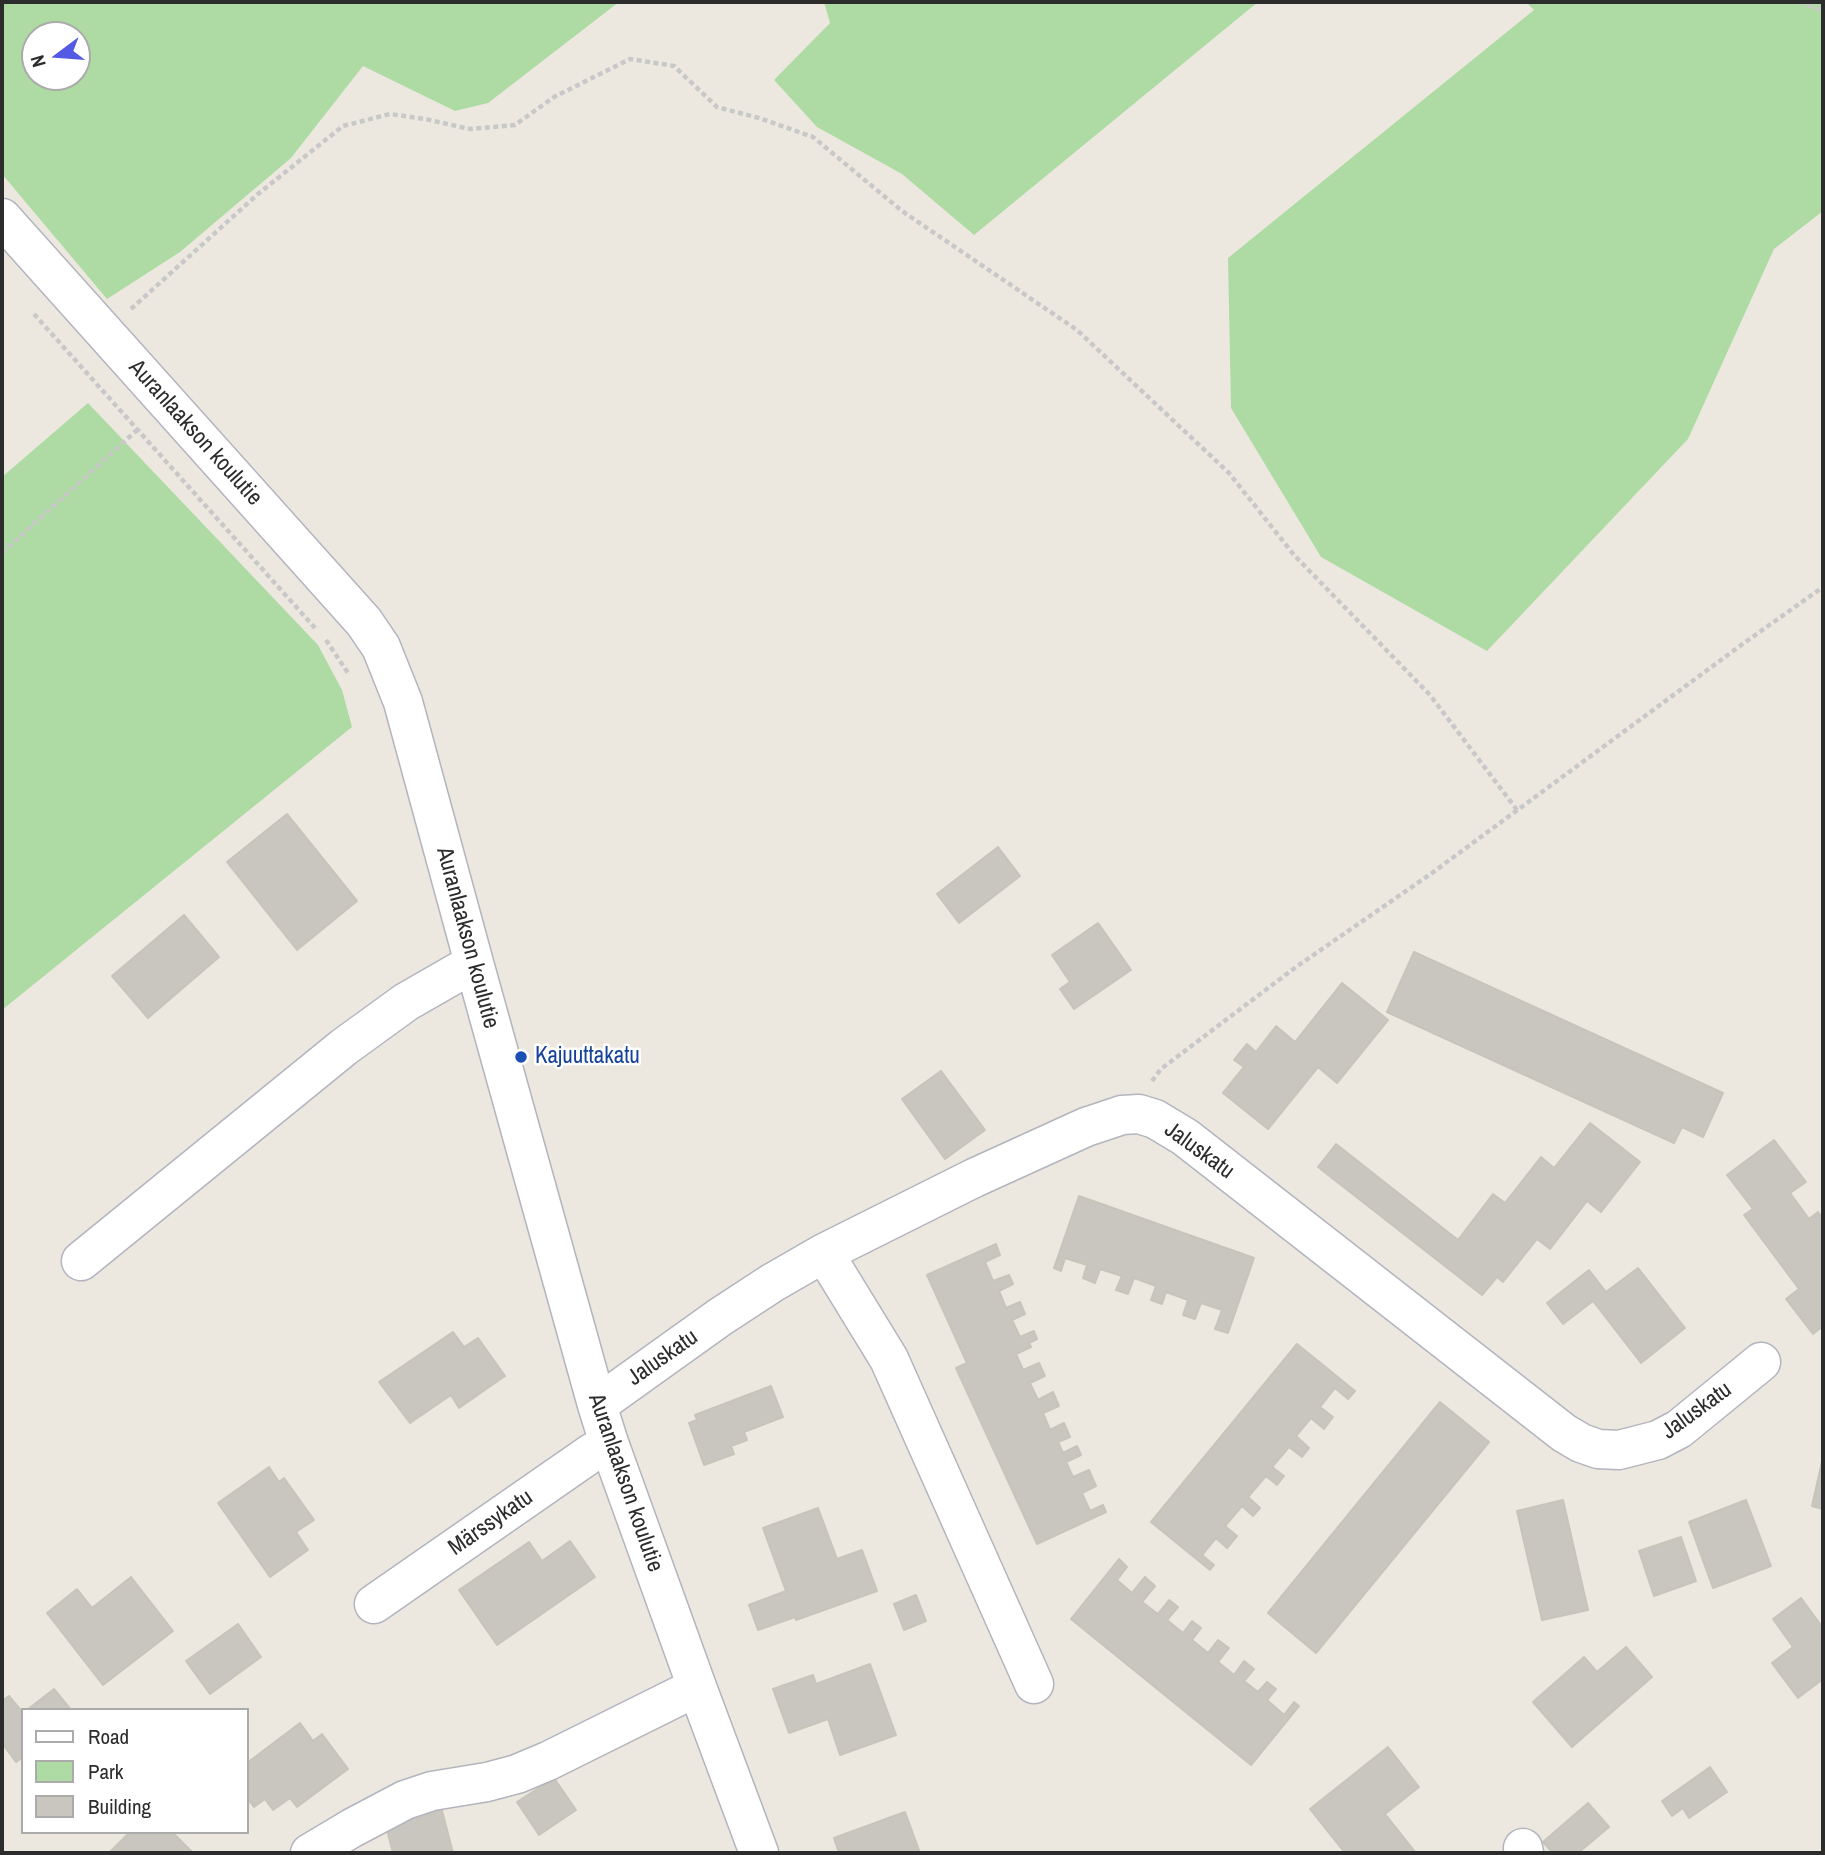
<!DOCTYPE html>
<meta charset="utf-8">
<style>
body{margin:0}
#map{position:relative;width:1825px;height:1855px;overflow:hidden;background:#ece8e0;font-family:"Archivo Narrow",sans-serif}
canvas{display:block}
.frame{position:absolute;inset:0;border:4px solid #2c2c2c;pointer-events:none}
.legend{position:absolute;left:21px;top:1708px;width:228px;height:126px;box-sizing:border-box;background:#fff;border:2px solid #ababab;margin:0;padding:9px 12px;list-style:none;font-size:21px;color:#2c2c2c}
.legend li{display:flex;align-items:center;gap:14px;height:35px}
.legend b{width:35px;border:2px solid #ababab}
.north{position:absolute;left:21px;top:21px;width:70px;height:70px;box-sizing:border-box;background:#fff;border:2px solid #ababab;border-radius:50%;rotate:254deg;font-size:19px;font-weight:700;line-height:28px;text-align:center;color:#2c2c2c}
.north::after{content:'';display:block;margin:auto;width:24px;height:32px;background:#545ae4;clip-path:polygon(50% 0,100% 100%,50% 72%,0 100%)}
</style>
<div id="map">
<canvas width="1825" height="1855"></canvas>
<div class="frame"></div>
<ul class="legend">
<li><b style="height:9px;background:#fff"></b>Road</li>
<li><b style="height:19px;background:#aedba3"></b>Park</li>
<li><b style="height:19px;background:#c8c6be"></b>Building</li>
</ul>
<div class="north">N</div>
</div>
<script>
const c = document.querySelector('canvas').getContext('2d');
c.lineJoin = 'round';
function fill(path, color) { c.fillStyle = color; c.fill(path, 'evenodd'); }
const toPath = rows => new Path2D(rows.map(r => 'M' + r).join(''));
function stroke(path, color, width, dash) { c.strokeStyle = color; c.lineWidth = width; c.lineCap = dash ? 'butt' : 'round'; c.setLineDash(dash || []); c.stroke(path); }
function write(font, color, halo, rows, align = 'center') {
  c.font = font + ' "Archivo Narrow",sans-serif'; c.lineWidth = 5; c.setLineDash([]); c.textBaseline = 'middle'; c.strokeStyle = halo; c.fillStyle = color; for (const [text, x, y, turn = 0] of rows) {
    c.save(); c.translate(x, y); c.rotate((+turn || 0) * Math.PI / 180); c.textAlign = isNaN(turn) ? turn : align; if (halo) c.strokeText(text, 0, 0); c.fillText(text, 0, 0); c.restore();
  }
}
fill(toPath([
 [2,2,619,2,488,103,455,111,363,66,291,158,180,252,107,299,2,174],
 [35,35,77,35,77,77,35,77],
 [824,2,1258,2,974,235,902,174,817,127,774,80,830,23],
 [1526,2,1823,2,1823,211,1774,249,1688,439,1487,651,1321,557,1231,408,1228,258,1534,10],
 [88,403,318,645,342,690,352,727,2,1010,2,477]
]), '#aedba3');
const building = toPath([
 [287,814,357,901,297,950,227,862,287,814],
 [998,847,1020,876,959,923,937,894,998,847],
 [184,915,219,957,148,1018,112,976,184,915],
 [1098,923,1131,970,1074,1009,1060,989,1070,982,1052,955,1098,923],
 [1414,952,1723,1093,1703,1137,1682,1127,1674,1143,1387,1012,1414,952],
 [1342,983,1388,1020,1337,1083,1318,1067,1268,1129,1223,1093,1244,1067,1234,1060,1247,1044,1256,1052,1276,1026,1295,1042,1342,983],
 [941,1071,985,1130,945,1159,902,1099,941,1071],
 [1590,1123,1640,1162,1601,1212,1587,1201,1550,1249,1537,1239,1503,1282,1497,1277,1482,1295,1318,1167,1336,1144,1458,1240,1493,1194,1505,1203,1541,1157,1554,1168,1590,1123],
 [1774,1140,1806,1182,1790,1193,1809,1219,1818,1212,1823,1219,1823,1326,1813,1334,1786,1299,1799,1289,1744,1215,1753,1209,1727,1175,1774,1140],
 [1079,1196,1254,1258,1228,1333,1215,1329,1222,1310,1201,1303,1195,1319,1183,1315,1188,1300,1166,1292,1162,1304,1151,1300,1156,1286,1134,1278,1128,1294,1116,1290,1122,1276,1100,1269,1095,1283,1083,1278,1087,1265,1065,1258,1061,1271,1054,1268,1079,1196],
 [996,1244,1000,1255,985,1262,993,1281,1009,1275,1013,1284,999,1291,1006,1308,1020,1302,1025,1314,1012,1320,1020,1337,1034,1331,1037,1339,1029,1343,1031,1347,1016,1354,1023,1370,1039,1363,1045,1376,1030,1383,1038,1400,1053,1392,1059,1406,1043,1413,1050,1430,1064,1423,1070,1437,1058,1442,1063,1453,1077,1446,1081,1455,1066,1462,1073,1477,1089,1470,1096,1486,1082,1493,1090,1511,1103,1505,1106,1512,1037,1544,956,1368,967,1363,927,1275,996,1244],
 [1638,1268,1685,1328,1641,1363,1593,1301,1563,1324,1547,1303,1589,1270,1606,1292,1638,1268],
 [453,1332,464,1347,478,1338,505,1376,459,1408,451,1395,410,1423,379,1382,453,1332],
 [1297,1344,1355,1391,1348,1399,1335,1388,1320,1407,1333,1417,1324,1429,1311,1418,1296,1436,1309,1448,1302,1457,1289,1447,1272,1467,1284,1476,1277,1485,1266,1476,1248,1497,1260,1508,1253,1516,1242,1506,1225,1526,1237,1536,1227,1548,1216,1538,1202,1555,1214,1565,1210,1570,1151,1522,1297,1344],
 [771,1386,783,1417,744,1432,747,1440,731,1446,734,1454,704,1465,689,1423,697,1420,695,1415,771,1386],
 [1440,1402,1489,1442,1316,1653,1268,1613,1440,1402],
 [1823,1457,1823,1509,1812,1506,1823,1457],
 [269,1467,279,1482,284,1478,314,1520,296,1532,308,1550,270,1577,218,1503,269,1467],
 [1563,1500,1588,1610,1542,1620,1517,1511,1563,1500],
 [1746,1500,1771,1566,1713,1588,1689,1522,1746,1500],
 [818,1508,837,1559,862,1550,877,1591,796,1620,795,1617,758,1630,749,1605,786,1591,763,1528,818,1508],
 [1681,1537,1696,1581,1654,1596,1639,1551,1681,1537],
 [570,1541,595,1577,497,1645,459,1590,529,1542,542,1561,570,1541],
 [1119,1559,1127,1567,1117,1580,1132,1593,1145,1577,1155,1586,1142,1602,1158,1614,1169,1600,1178,1607,1167,1620,1183,1633,1192,1621,1201,1628,1192,1640,1208,1653,1218,1640,1229,1648,1218,1662,1234,1675,1244,1661,1254,1669,1244,1681,1258,1692,1267,1682,1276,1689,1267,1700,1284,1715,1294,1702,1299,1706,1251,1765,1071,1619,1119,1559],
 [131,1577,173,1631,103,1685,47,1613,77,1589,92,1608,131,1577],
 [916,1595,926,1621,904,1630,894,1604,916,1595],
 [1801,1598,1823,1628,1823,1632,1819,1635,1823,1640,1823,1679,1798,1698,1772,1663,1793,1647,1773,1619,1801,1598],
 [238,1624,261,1657,210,1694,186,1661,238,1624],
 [1626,1647,1652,1677,1572,1747,1533,1702,1584,1657,1597,1672,1626,1647],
 [870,1664,896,1735,840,1755,828,1719,789,1733,773,1689,813,1675,816,1684,870,1664],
 [54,1689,71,1710,27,1710,54,1689],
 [9,1696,23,1713,23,1757,16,1762,2,1743,2,1701,9,1696],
 [300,1723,313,1741,322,1734,348,1769,297,1807,290,1798,273,1810,265,1799,254,1807,247,1798,247,1781,249,1780,247,1777,247,1763,300,1723],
 [1388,1747,1419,1787,1385,1814,1416,1853,1345,1853,1310,1809,1388,1747],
 [1710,1767,1727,1792,1689,1818,1683,1808,1672,1816,1662,1801,1710,1767],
 [554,1778,576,1810,539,1835,517,1802,554,1778],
 [1588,1803,1609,1827,1578,1853,1553,1853,1543,1842,1588,1803],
 [441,1807,453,1853,393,1853,385,1822,441,1807],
 [905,1812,920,1853,839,1853,834,1838,905,1812],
 [130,1832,172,1832,193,1853,109,1853,130,1832]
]);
fill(building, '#c8c6be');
stroke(building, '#c7c4ba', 2);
const minor = toPath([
 [2,218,364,622,381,647,403,702,474,963,597,1405,609,1443,697,1687,759,1853],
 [824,1253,889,1359,1034,1684],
 [81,1261,344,1047,406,1002,474,963],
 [597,1405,720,1317,772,1283,824,1253,974,1178,1086,1127,1122,1115,1139,1114,1155,1119,1185,1137,1564,1433,1581,1443,1598,1449,1619,1450,1658,1440,1679,1429,1761,1362],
 [374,1604,590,1454,609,1443],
 [1523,1848,1524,1853],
 [310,1853,352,1828,405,1800,432,1791,487,1782,517,1774,548,1761,697,1687]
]);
stroke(minor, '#b3b4be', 41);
stroke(toPath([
 [1799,2,1823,11],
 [131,309,258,194,343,126,390,114,425,119,470,129,515,125,554,97,630,59,674,66,717,107,759,118,813,137,902,211,1077,330,1229,473,1294,555,1430,695,1517,810],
 [34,314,315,628],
 [2,553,137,430],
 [326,640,348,673],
 [1152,1081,1161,1069,1296,967,1432,873,1744,643,1823,587]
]), '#c8c8c8', 4.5, [5, 3.5]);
stroke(minor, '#fff', 38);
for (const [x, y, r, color] of [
 [521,1057,7,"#1a4fb4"]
]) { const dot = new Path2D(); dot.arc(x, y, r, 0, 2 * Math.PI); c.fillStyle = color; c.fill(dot); stroke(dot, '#fff', 2.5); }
write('23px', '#2c2c2c', '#fff', [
 ["Auranlaakson koulutie",195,433,48],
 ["Auranlaakson koulutie",467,938,75],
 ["Jaluskatu",1199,1151,36],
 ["Jaluskatu",663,1358,-35],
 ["Jaluskatu",1697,1411,-36],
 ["Auranlaakson koulutie",625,1483,71],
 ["Märssykatu",491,1523,-35]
]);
write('23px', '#164399', '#fff', [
 ["Kajuuttakatu",535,1057]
], 'left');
</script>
